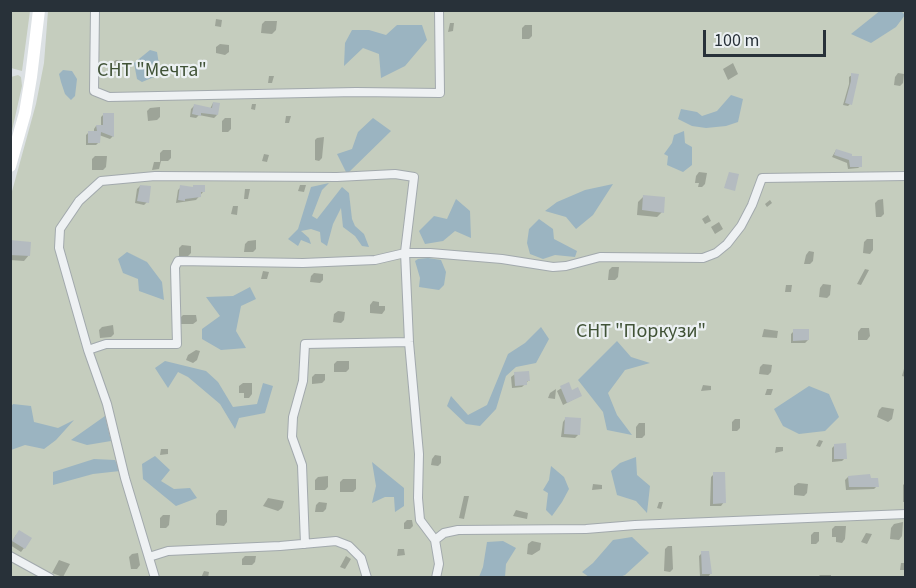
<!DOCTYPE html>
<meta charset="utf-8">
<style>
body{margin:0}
#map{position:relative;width:916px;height:588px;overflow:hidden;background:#dce1e4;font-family:"Source Sans 3",sans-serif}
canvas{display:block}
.frame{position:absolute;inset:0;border:12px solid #283139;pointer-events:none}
.scale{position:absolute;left:703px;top:30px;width:123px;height:27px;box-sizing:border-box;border:3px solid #283139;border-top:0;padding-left:8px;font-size:18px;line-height:21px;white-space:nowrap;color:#283139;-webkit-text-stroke:4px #ebf0f2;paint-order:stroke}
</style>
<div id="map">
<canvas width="916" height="588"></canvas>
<div class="frame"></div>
<div class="scale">100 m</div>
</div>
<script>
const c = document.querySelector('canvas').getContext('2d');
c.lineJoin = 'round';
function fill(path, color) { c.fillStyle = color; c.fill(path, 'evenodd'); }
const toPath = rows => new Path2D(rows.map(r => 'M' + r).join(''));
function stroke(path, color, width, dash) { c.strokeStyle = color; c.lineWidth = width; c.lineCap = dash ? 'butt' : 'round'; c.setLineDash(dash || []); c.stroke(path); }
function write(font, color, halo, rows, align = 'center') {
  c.font = font + ' "Source Sans 3",sans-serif'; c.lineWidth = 4.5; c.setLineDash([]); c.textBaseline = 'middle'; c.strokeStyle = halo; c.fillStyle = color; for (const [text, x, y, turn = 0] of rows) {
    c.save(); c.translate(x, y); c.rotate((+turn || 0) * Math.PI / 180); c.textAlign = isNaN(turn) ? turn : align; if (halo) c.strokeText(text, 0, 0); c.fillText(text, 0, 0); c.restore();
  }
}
fill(toPath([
 [10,11,30,11,22,71,11,68],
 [48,11,905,11,905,577,11,578,11,195,36,104,44,63],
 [18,75,21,77,22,86,11,135,11,77]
]), '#c5cdbe');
fill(toPath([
 [881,10,901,11,905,15,896,27,871,43,851,34],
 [397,25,422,25,427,40,405,66,381,78,379,54,363,48,344,66,345,43,352,30,369,30,386,35],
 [150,50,157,52,159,64,154,77,142,82,137,79,134,63],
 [63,70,72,71,77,79,75,96,71,100,65,94,61,82,59,74],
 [731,95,743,99,738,122,726,126,706,128,692,126,678,119,681,109,697,112,702,116,717,111],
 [373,118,391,131,347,174,337,154,352,149,358,132],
 [684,131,685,143,692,147,692,165,683,172,667,165,668,156,664,154,672,143,674,135],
 [329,183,322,190,312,216,317,219,342,187,349,193,352,219,355,226,364,234,369,247,362,246,355,236,343,227,341,208,333,224,327,246,321,242,320,232,311,229,301,231,309,238,311,244,301,240,298,246,288,239,298,229,311,187],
 [613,184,593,215,576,229,566,217,545,211,557,202,585,190],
 [456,199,470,211,471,238,455,231,443,241,425,244,419,231,434,216,447,219],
 [539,219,553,229,554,239,577,251,575,257,555,255,543,259,530,254,527,243,529,229],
 [127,252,147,262,162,282,164,300,139,291,138,279,123,273,118,259],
 [428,258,441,260,446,272,444,285,439,290,419,287,420,278,415,261,418,259],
 [250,287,256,299,241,306,236,331,246,348,221,350,202,339,202,329,220,316,206,297,233,296],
 [541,327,549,339,536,363,516,367,506,376,496,409,480,426,466,424,447,406,451,396,468,415,487,405,508,354,525,343],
 [617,341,631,357,650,363,625,370,608,393,617,415,632,435,607,430,603,412,578,380],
 [165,361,206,371,218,382,233,407,257,404,263,383,273,386,265,413,239,418,235,429,220,404,188,377,178,372,168,388,155,368],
 [809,386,829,394,839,417,825,431,799,434,783,426,774,409],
 [13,404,31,406,34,422,58,428,74,420,56,440,44,449,25,445,11,450,11,407],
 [105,416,111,441,87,445,71,440],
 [155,456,170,470,161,481,174,489,190,488,197,498,176,506,143,479,142,464],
 [636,457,637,475,650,486,647,513,636,501,617,495,611,471,620,463],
 [94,459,115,460,120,471,93,474,53,485,53,472],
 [372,462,404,488,404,506,395,512,394,497,385,497,372,503,376,486],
 [551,466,564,477,569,489,562,502,552,516,546,510,548,493,543,490,549,480],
 [632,537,649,553,625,575,620,577,589,577,582,572,593,563,613,540],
 [503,541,516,548,506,564,505,577,479,577,483,567,487,542]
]), '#9bb4c1');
fill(toPath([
 [216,19,222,20,221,27,215,26],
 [265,21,277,21,276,30,272,34,261,33,262,24],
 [450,23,454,23,453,31,448,32],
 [525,25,532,25,532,36,529,39,522,39,522,28],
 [220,44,229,45,229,52,225,55,216,53,216,47],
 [116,60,123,60,122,69,119,73,112,72,112,63],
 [733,63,738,74,728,80,723,69],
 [898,73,904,74,903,83,900,86,894,85,895,77],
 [852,75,850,104,848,106,843,105,849,84,849,77],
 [269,76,274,76,272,83,268,83],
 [213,103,217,115,214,118,199,115,196,118,190,117,191,109,194,106,210,109],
 [252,104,256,104,255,110,251,109],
 [160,107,160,117,157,120,148,121,147,111,150,108],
 [104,114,113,136,110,139,99,135,99,142,96,145,86,145,86,135,89,132,94,132,94,129,96,126,101,126,101,117],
 [286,116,291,116,289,123,285,123],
 [225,118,231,118,231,129,228,132,222,132,222,121],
 [324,137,322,158,319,161,315,160,315,140,317,138],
 [163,150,171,150,171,158,168,161,161,161,159,169,152,170,154,162,160,162,160,153],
 [836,150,861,166,858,168,848,169,847,163,832,157],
 [264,154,269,155,267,162,262,161],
 [95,156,107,156,106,167,103,170,92,170,92,159],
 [699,172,707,173,705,184,702,187,698,187,699,183,695,183,696,176],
 [300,185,306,185,304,192,298,191],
 [140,186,147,202,144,205,135,203,137,189],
 [181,187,203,192,196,200,176,203,178,190],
 [245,189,250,189,248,199,244,199],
 [644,196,662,212,657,217,637,215,638,202],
 [883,199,884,214,881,217,876,217,875,203,878,200],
 [770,200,772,203,767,207,765,204],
 [233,206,238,206,237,215,231,214],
 [708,215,711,221,705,224,702,219],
 [719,222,723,229,715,234,711,227],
 [867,239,873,239,873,250,870,254,863,253,864,242],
 [256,240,256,249,253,252,244,252,245,244,248,241],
 [10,243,29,255,24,261,10,260],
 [182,245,191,246,191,253,188,256,179,256,179,248],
 [809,251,814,252,813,261,810,264,804,264,806,255],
 [612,267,619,267,618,277,615,280,608,280,609,270],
 [865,269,869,270,861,285,857,284],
 [263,271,269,272,267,279,261,279],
 [314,273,323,274,323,280,320,283,310,282,311,276],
 [823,284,831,285,830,295,827,298,819,297,820,288],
 [786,285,792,285,791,292,785,292],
 [373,301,379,302,379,306,385,306,385,310,382,314,370,313,370,305],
 [338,311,345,312,344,320,341,323,333,322,334,314],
 [183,315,196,315,197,321,193,324,180,324,180,318],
 [113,325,114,334,111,337,100,338,99,330,102,327],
 [861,328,869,328,870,336,867,340,858,340,858,332],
 [764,329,778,331,777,338,762,337],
 [794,331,808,340,805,343,791,343,791,334],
 [196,350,200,351,197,360,193,363,186,360,188,355],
 [337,361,349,361,349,369,346,372,334,372,334,364],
 [763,364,772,365,771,372,768,375,759,374,760,367],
 [905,365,906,365,906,377,902,376],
 [315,374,325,374,325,380,322,383,312,384,312,377],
 [515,374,528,381,522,387,512,388,511,377],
 [243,383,252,383,252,394,249,398,244,398,244,393,239,393,239,386],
 [568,384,572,392,580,396,563,405,557,391],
 [703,385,711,386,711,390,701,391],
 [556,389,555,399,548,398,550,393],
 [767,389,773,389,771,395,765,395],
 [882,407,894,409,892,419,888,422,877,417,879,410],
 [566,418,578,435,575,438,561,437,563,422],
 [735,419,740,419,740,428,737,431,732,431,732,422],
 [639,423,645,423,645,435,642,438,636,438,636,427],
 [819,440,823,441,820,447,816,446],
 [835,445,845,458,842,461,832,462,832,448],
 [776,447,783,447,783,451,775,453],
 [161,449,168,449,168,454,160,455],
 [435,455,441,456,441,463,438,466,431,465,432,459],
 [714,474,724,502,721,506,710,506,711,477],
 [328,476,328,487,325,490,315,490,315,480,318,477],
 [848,477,877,486,874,489,846,490,845,480],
 [343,479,356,479,356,489,353,492,340,492,340,482],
 [906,482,906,502,903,502,903,485],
 [798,483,808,484,807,493,804,496,794,495,794,486],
 [593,484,602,485,602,489,592,490],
 [464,496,469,496,464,519,459,518],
 [268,498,284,501,282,508,278,511,263,506],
 [319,502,327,503,326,509,323,512,315,512,316,505],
 [659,502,663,502,661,509,657,508],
 [219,510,227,510,227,522,224,526,216,525,216,514],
 [516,510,528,513,527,519,513,516],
 [163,515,170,515,169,525,166,528,160,528,160,518],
 [407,520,412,520,413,526,410,529,404,529,404,523],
 [903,522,902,536,899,540,890,539,891,528,894,524],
 [835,526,846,526,845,539,842,543,836,542,836,537,832,537,832,529],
 [814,532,819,532,819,541,816,544,811,544,811,535],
 [866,533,872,534,867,544,861,542],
 [16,535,24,548,21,552,10,545],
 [532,541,541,543,540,550,532,555,527,554,528,544],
 [668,546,672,546,673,569,670,572,664,571,665,549],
 [398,549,404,549,405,555,397,556],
 [138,553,140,565,137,569,131,569,129,557,132,554],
 [702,553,711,573,708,577,700,577,699,556],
 [245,556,256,556,255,562,252,565,242,565,242,559],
 [346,556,351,559,345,569,340,567],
 [59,560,70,564,63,577,52,573],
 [901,563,906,563,905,570,900,570],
 [204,571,209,572,208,578,201,578],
 [820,575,831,575,831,578,817,578]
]), '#0003');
fill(toPath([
 [851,73,859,74,852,105,845,103,851,81],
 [213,102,220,103,218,115,201,113,201,116,192,114,194,104,212,108],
 [103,113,114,113,114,137,101,132,100,143,88,143,88,131,97,131,96,125,103,125],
 [836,149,852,154,852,156,862,156,862,167,850,167,849,160,834,155],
 [729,172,739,174,735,191,724,188],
 [140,185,151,186,149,203,137,201],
 [180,185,193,187,193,185,205,185,205,192,201,192,201,197,185,199,185,201,178,200],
 [643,195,665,197,664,213,642,210],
 [10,240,31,242,30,256,10,255],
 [793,329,809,329,809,340,793,341],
 [529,371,530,381,527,381,527,385,515,386,514,372],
 [569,382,572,390,578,387,582,396,567,403,560,386],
 [565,417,581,418,580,435,564,434],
 [846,443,847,459,834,459,834,444],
 [713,472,725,472,726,503,713,504],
 [870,474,871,478,878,478,879,487,849,487,848,476],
 [19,530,32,538,25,549,12,541],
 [701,551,709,551,712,574,702,574]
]), '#b4bbc0');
const minor = toPath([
 [95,10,94,91,109,97,356,92,440,93,439,10],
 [88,350,106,344,177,344,175,267,178,261,303,263,375,260,405,253,430,253,502,259,553,267,566,266,600,257,703,258,716,253,727,244,741,226,752,205,762,178,906,176],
 [435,540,444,533,458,530,586,529,635,525,906,514],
 [305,544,302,465,292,437,293,417,303,381,305,344,409,342],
 [10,556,50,578],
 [149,557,168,551,280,546,336,541,349,546,361,558,367,578],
 [155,578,125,478,107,404,88,350,59,248,60,229,79,201,101,181,155,176,337,177,395,174,414,177,405,252,409,342,419,454,418,498,420,520,435,540,439,564,436,578]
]);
stroke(minor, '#a2a9ad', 10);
stroke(minor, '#eef1f3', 8);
stroke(toPath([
 [10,166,25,113,31,77,39,10]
]), '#fff', 12);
write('20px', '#415337', '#ebf0f2', [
 ["СНТ \"Мечта\"",152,72],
 ["СНТ \"Поркузи\"",641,333]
]);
</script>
